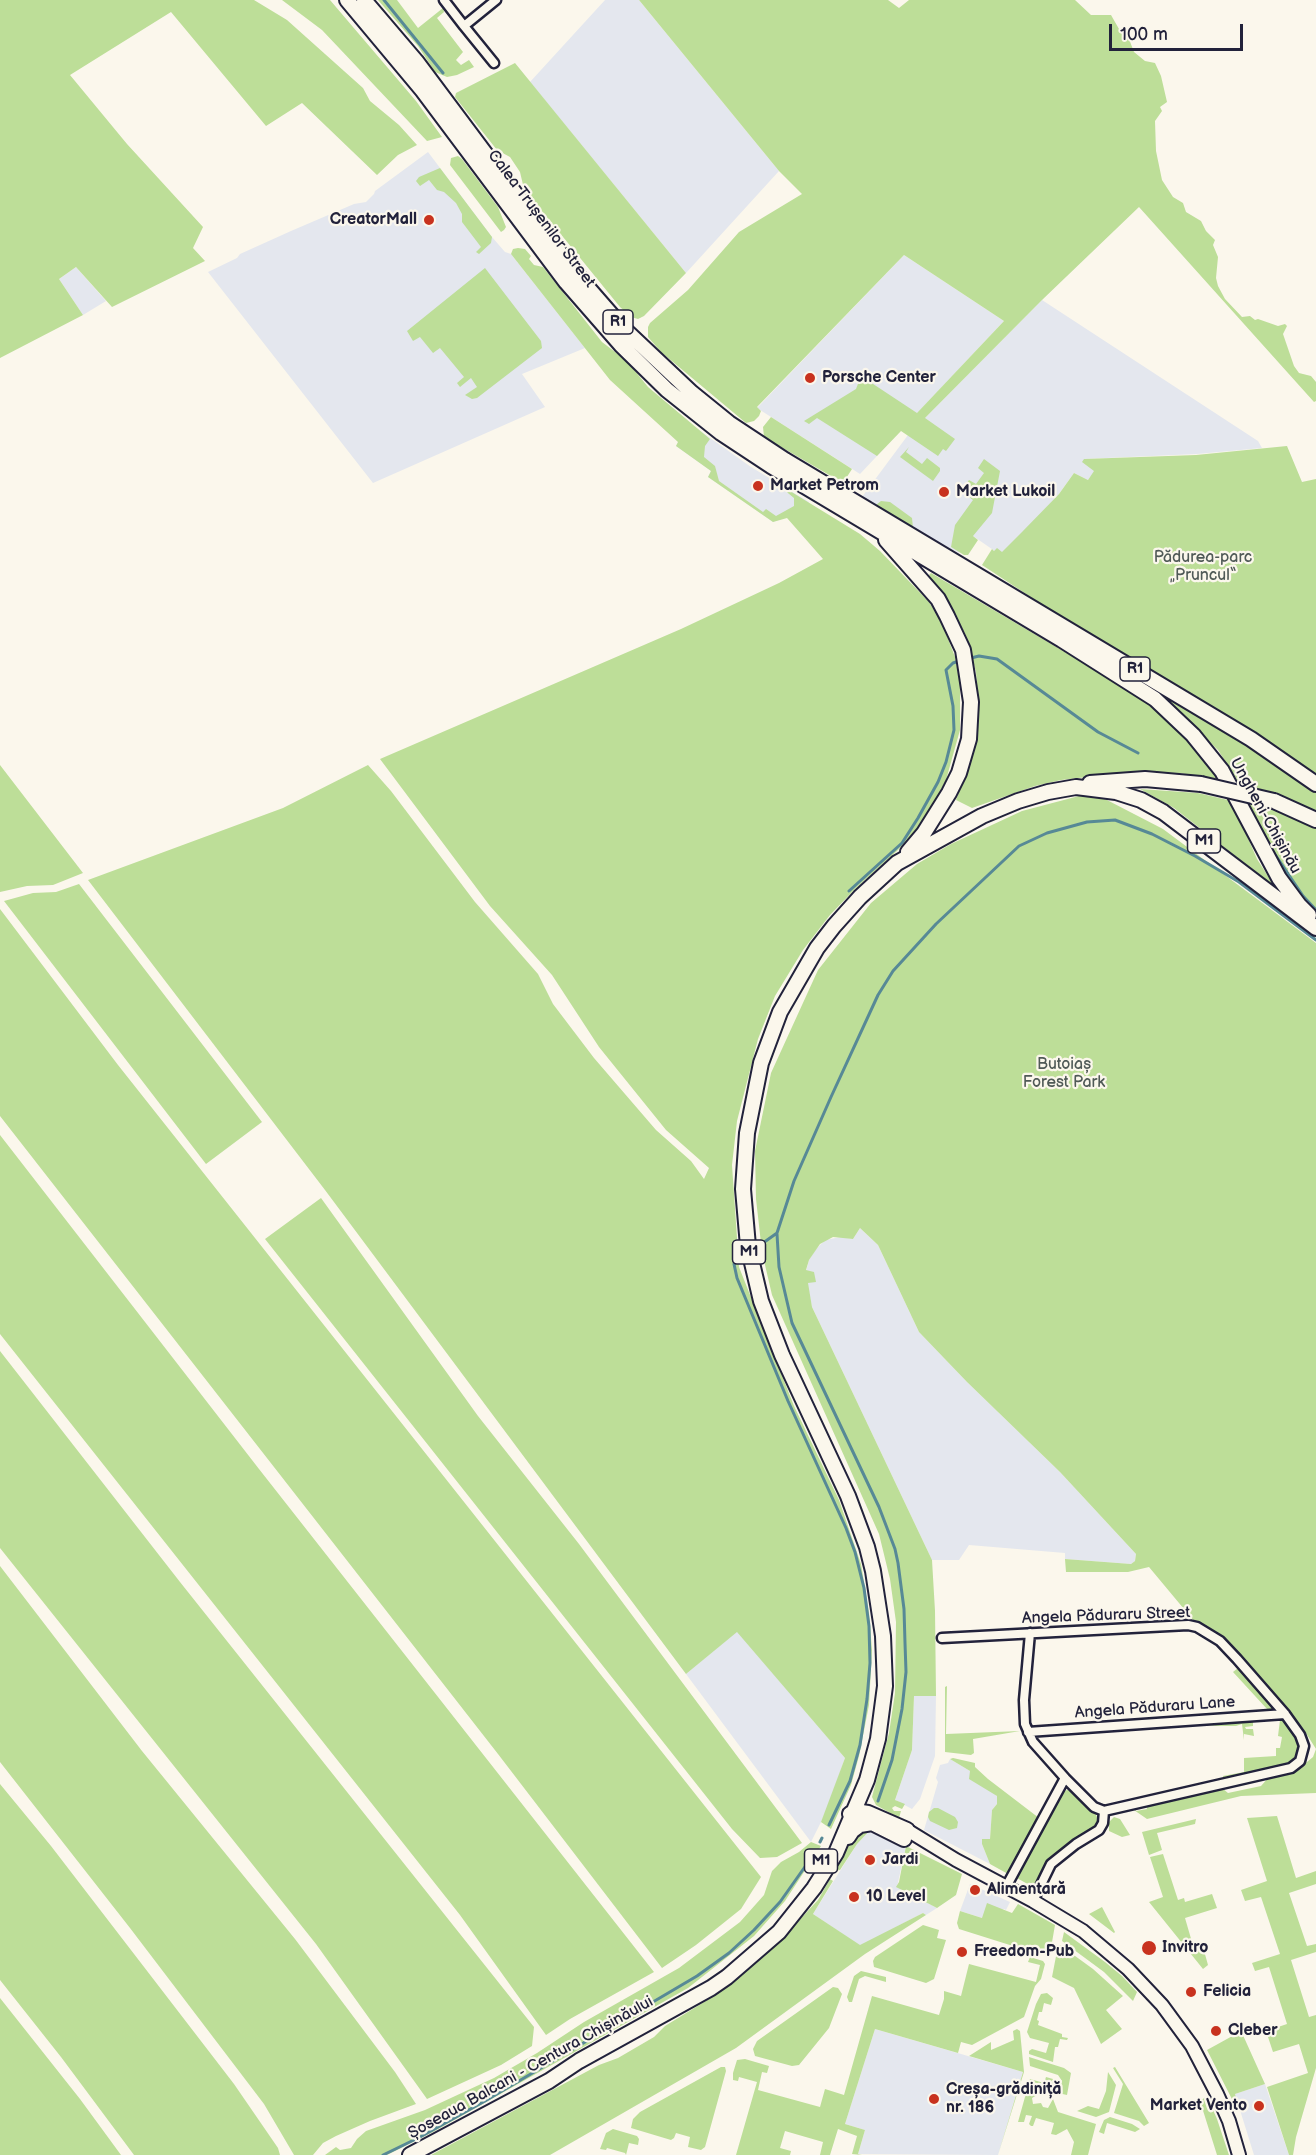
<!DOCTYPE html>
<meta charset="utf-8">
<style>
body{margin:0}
#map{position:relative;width:1316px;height:2155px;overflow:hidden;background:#fbf7ec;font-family:"Balsamiq Sans",sans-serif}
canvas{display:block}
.scale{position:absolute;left:1109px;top:24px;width:134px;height:27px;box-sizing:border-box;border:3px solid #22223b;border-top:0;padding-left:8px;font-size:18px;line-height:21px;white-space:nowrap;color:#22223b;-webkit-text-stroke:4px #fbf7ec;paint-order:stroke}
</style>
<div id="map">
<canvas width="1316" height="2155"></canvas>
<div class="scale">100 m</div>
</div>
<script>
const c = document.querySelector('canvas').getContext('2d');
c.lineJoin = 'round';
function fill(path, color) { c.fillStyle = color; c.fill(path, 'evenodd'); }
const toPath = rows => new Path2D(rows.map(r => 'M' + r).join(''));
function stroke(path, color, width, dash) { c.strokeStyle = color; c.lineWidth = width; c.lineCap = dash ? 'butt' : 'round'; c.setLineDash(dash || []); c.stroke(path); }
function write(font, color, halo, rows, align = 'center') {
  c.font = font + ' "Balsamiq Sans",sans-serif'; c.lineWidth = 4.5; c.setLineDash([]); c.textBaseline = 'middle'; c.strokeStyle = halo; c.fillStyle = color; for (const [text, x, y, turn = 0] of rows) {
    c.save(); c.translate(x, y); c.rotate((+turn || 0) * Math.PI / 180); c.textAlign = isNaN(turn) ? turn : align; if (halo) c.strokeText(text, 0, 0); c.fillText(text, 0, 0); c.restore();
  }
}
fill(toPath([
 [605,0,639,0,779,171,686,273,530,82],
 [428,152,492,237,505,252,511,254,585,348,522,374,545,407,373,483,208,272,237,258,240,254,291,231,354,204,366,202,374,194,375,191],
 [904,255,1004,321,860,474,757,408],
 [76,267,106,301,83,315,59,279],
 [1042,300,1258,441,1262,448,1197,454,1084,459,1095,471,1088,480,1074,473,1059,494,1002,556,973,536,959,553,913,528,862,497,908,435],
 [689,423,751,467,809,502,802,512,773,522,708,477,711,471,676,446],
 [860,1228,878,1245,919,1332,967,1382,1060,1472,1136,1554,1135,1561,1131,1564,1065,1559,1065,1553,969,1545,959,1560,932,1560,812,1307,807,1282,815,1282,806,1271,809,1260,815,1250,825,1240,841,1237,853,1239],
 [737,1631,845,1758,826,1812,811,1842,686,1674],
 [914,1695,936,1696,935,1756,920,1799,912,1809,895,1800,912,1750],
 [950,1759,970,1771,997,1796,997,1804,992,1810,990,1840,982,1839,982,1844,990,1864,924,1830,938,1782,936,1778,940,1765,948,1763],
 [872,1828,906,1846,897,1887,937,1908,926,1915,923,1913,860,1946,813,1914,857,1844],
 [970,1884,1010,1902,1006,1910,1004,1909,982,1918,960,1911],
 [875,2029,1023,2072,998,2155,858,2154,865,2130,845,2124],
 [1265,2084,1289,2155,1254,2155,1235,2094]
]), '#e4e7ee');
fill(toPath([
 [0,0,254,0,287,20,363,88,370,101,399,125,417,145,398,155,377,175,302,103,266,126,171,12,70,75,127,144,203,227,193,248,205,261,112,307,76,267,59,279,83,315,0,358],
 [282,0,330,0,416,101,442,137,427,141,322,30],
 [378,0,397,0,418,28,443,8,444,12,437,18,463,52,456,60,461,65,469,60,474,67,457,75,447,77,435,72,418,46],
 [639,0,888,0,899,8,909,0,1075,0,1091,15,1111,15,1123,36,1129,39,1134,52,1145,61,1155,63,1161,76,1167,102,1160,107,1162,111,1155,121,1156,151,1162,180,1173,197,1183,203,1186,212,1201,221,1206,231,1215,240,1213,245,1218,257,1216,278,1218,286,1225,299,1242,317,1250,316,1255,320,1258,319,1278,326,1285,324,1287,326,1283,334,1294,366,1299,373,1311,376,1316,382,1316,401,1314,402,1139,207,1042,300,925,418,955,439,946,451,943,449,938,456,901,431,877,456,817,418,809,424,804,421,856,389,861,376,917,413,1004,321,904,255,757,407,761,411,759,416,754,421,746,423,661,352,648,337,648,327,650,323,688,290,739,232,802,194,779,171],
 [515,63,686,273,644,316,638,319,631,317,620,307,524,189,520,172,510,157,497,150,455,97,456,93],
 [458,156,462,159,498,207,506,227,504,230,501,232,450,165,451,158],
 [440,168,492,237,491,243,479,254,476,252,481,247,462,222,462,214,456,203,444,192,437,190,429,180,420,186,416,181,419,177],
 [518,248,525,249,531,256,529,259,534,265,543,267,602,342,627,361,648,387,710,439,705,446,704,457,715,466,719,481,763,512,766,509,776,516,794,506,794,498,772,480,860,534,880,551,929,602,942,623,955,657,960,684,960,730,946,780,924,822,898,850,856,888,830,915,803,950,775,996,758,1039,737,1121,732,1165,739,1267,794,1406,839,1500,861,1564,869,1613,872,1650,869,1705,859,1756,851,1785,831,1829,821,1822,845,1758,737,1632,686,1674,325,1190,88,880,283,808,368,765,391,791,475,902,538,974,553,1004,594,1058,656,1130,691,1161,704,1179,709,1168,666,1130,599,1047,552,975,490,906,380,759,681,629,779,583,823,559,787,518,773,522,708,477,711,471,676,446,678,442,610,380,511,254,513,249],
 [485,268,541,341,542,348,477,398,472,399,465,395,477,387,471,378,460,387,457,383,464,377,440,348,433,353,420,337,413,341,407,331],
 [771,417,852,469,843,483,764,437,763,427],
 [1287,446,1302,482,1316,479,1316,776,1257,735,1134,659,1055,613,982,565,992,549,994,551,997,548,1002,552,1022,532,1059,494,1074,473,1088,480,1094,471,1082,462,1084,459,1196,455],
 [909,447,906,452,922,464,927,458,940,468,940,471,933,481,900,457],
 [984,459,1000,471,992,513,973,536,978,540,968,555,964,555,951,547,955,525,973,500,961,491,969,480,976,484,984,473,978,468],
 [881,501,890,502,912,518,913,528,876,505],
 [931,573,1114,681,1151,706,1184,737,1222,781,1180,773,1132,772,1061,780,1035,786,972,808,956,800,970,763,977,738,979,713,976,672,966,636,948,600,932,581,929,575],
 [1127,671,1260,753,1316,791,1316,813,1275,794,1241,786,1218,750,1168,702,1126,672],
 [0,765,83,873,53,885,27,886,0,892],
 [1140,789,1198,793,1232,801,1257,859,1275,887,1174,808],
 [1079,796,1105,799,1163,829,1316,943,1316,1793,1241,1796,1147,1819,1131,1808,1135,1807,1136,1811,1147,1809,1146,1804,1222,1788,1228,1793,1261,1786,1269,1777,1296,1771,1313,1757,1316,1749,1304,1730,1289,1711,1221,1637,1209,1628,1194,1621,1149,1567,1128,1572,1066,1572,1065,1559,1131,1564,1135,1561,1136,1554,1060,1472,967,1382,919,1332,878,1245,860,1228,853,1239,833,1237,820,1244,809,1260,806,1270,814,1272,816,1282,808,1283,812,1307,932,1560,935,1611,936,1696,914,1696,912,1750,895,1800,905,1804,902,1809,895,1806,892,1808,894,1811,901,1811,899,1818,876,1805,872,1797,889,1733,895,1693,896,1622,890,1579,879,1534,772,1295,762,1252,756,1199,755,1151,771,1073,818,970,871,903,917,864,951,844,1022,811],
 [1248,804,1273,809,1274,807,1316,827,1316,911,1291,883,1276,860],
 [79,884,262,1122,206,1164,4,901,33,893,56,892],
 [0,909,118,1065,761,1877,741,1909,696,1945,662,1968,498,1754,0,1116],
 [0,1135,259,1469,654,1972,570,2019,546,2035,460,1915,0,1334],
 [321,1198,478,1416,579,1544,802,1843,777,1857,760,1858,732,1829,265,1239],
 [0,1351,180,1582,534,2027,532,2046,501,2065,427,2099,316,1944,0,1548],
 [0,1566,142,1751,295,1939,395,2072,416,2104,370,2121,336,2136,323,2143,313,2155,294,2155,264,2104,130,1928,0,1762],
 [1238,1668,1272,1704,1273,1710,1267,1713,1267,1709,1233,1672],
 [947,1686,946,1734,1020,1731,973,1739,974,1753,971,1755,945,1752,945,1687],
 [1280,1720,1286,1722,1296,1735,1300,1744,1299,1752,1294,1761,1290,1764,1223,1780,1223,1776,1244,1772,1244,1758,1276,1756,1276,1748,1280,1748,1282,1737,1278,1736],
 [1253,1721,1253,1726,1245,1727,1246,1729,1253,1729,1254,1736,1244,1734,1244,1740,1242,1724,1236,1726,1207,1726],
 [953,1758,975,1763,975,1767,988,1779,1039,1818,1008,1874,990,1864,982,1844,982,1839,990,1839,992,1810,997,1804,997,1796,969,1779,970,1771,950,1759],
 [0,1784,51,1846,234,2084,278,2148,280,2155,134,2155,61,2057,0,1980],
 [1067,1790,1074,1791,1095,1813,1099,1821,1098,1824,1047,1862,1033,1887,1015,1877,1063,1792],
 [934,1808,938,1808,955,1817,958,1822,957,1828,949,1830,930,1821,928,1817,929,1812],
 [1277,1816,1296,1878,1316,1871,1316,1884,1289,1893,1307,1946,1316,1944,1316,1952,1291,1960,1309,2017,1316,2015,1316,2068,1296,2137,1293,2155,1289,2155,1267,2087,1308,2073,1299,2044,1273,2052,1266,2031,1287,2024,1269,1967,1255,1971,1252,1963,1280,1954,1261,1897,1245,1901,1241,1890,1267,1881,1247,1818],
 [1114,1817,1120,1819,1130,1835,1122,1837,1109,1831,1109,1822],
 [1196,1819,1195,1824,1157,1833,1162,1850,1149,1855,1142,1832],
 [872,1828,857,1844,840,1870,833,1871,854,1833],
 [811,1842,821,1846,785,1901,754,1936,688,1988,433,2132,387,2155,325,2155,336,2147,340,2150,351,2148,357,2139,366,2131,425,2110,494,2078,537,2053,584,2022,679,1968,740,1922,764,1895,772,1871,781,1862,799,1852],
 [906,1846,962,1874,956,1895,937,1908,896,1887,899,1882],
 [1163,1854,1178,1900,1184,1898,1185,1902,1212,1894,1217,1908,1185,1918,1194,1949,1203,1947,1208,1965,1203,1969,1149,1902,1163,1897,1150,1857],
 [830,1879,833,1881,813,1914,860,1945,923,1913,926,1915,865,1954,736,2048,550,2155,431,2155,599,2065,618,2058,654,2037,665,2026,714,1996,777,1944,818,1900],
 [987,1903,1012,1913,1018,1904,1055,1925,1051,1948,1044,1952,1032,1952,959,1929,957,1923,960,1911,982,1918],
 [1102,1907,1115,1932,1114,1933,1089,1914],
 [923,1925,939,1930,937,1938,946,1940,934,1979,926,1983,874,1967,873,1961,875,1957],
 [1064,1932,1105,1962,1122,1976,1137,1992,1133,2001,1104,1972,1062,1941],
 [1060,1945,1093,1969,1123,1996,1106,2010,1122,2029,1101,2044,1074,1988,1052,1977,1058,1946],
 [1030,1957,1043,1961,1045,1964,1041,1979,1035,1986,1024,2017,972,2045,961,2042,958,2053,875,2029,845,2124,865,2130,858,2154,862,2155,852,2154,857,2136,838,2129,830,2155,820,2155,823,2142,785,2131,780,2148,791,2151,790,2155,736,2155,757,2082,739,2077,738,2081,733,2080,733,2073,737,2060,745,2059,769,2066,767,2073,762,2072,758,2090,820,2107,825,2089,844,2095,872,1996,939,2015,944,1999,944,1991,961,1996,969,1964,1036,1982,1040,1965,1028,1962],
 [861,1971,886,1977,886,1982,865,1976,859,1979,852,2002,849,2002,847,1997,854,1976],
 [833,1987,838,1988,842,1994,829,2028,799,2065,792,2066,755,2056,753,2049,757,2041],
 [1047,1993,1053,1998,1051,2005,1044,2003,1042,2012,1039,2012,1037,2020,1039,2021,1038,2025,1062,2034,1062,2037,1068,2038,1067,2040,1060,2039,1058,2047,1055,2047,1053,2062,1029,2054,1029,2051,1032,2049,1046,2053,1049,2043,1030,2038,1027,2032,1036,2004,1041,1994],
 [0,1998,80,2099,121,2155,0,2155],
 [1017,2029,1020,2031,1024,2072,998,2155,1023,2072,969,2056,991,2042,991,2050,1014,2040,1013,2031],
 [1242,2033,1265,2084,1235,2094,1240,2110,1238,2111,1207,2050,1236,2034,1238,2036],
 [1029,2057,1064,2068,1071,2073,1067,2095,1058,2093,1062,2081,1058,2075,1030,2066],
 [721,2067,725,2067,726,2071,705,2147,701,2150,688,2147,690,2137,676,2133,674,2138,671,2140,631,2128,633,2119,640,2112],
 [1115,2067,1149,2123,1144,2126,1139,2121,1114,2113,1123,2084,1113,2068],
 [1108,2072,1116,2085,1109,2112,1096,2117,1077,2111,1088,2106,1099,2109,1106,2091],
 [1046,2077,1053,2079,1055,2083,1053,2092,1046,2090,1044,2085,1040,2085,1035,2091,1037,2095,1032,2098,1033,2104,1041,2103,1043,2107,1048,2108,1053,2099,1058,2112,1096,2124,1088,2155,1071,2155,1074,2142,1067,2129,1056,2135,1051,2134,1054,2123,1036,2118,1033,2126,1031,2126,1029,2124,1032,2116,1026,2115,1024,2122,1018,2122,1030,2079,1044,2083],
 [1207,2096,1217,2119,1229,2155,1217,2155,1200,2101],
 [1110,2117,1132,2124,1140,2129,1135,2132,1107,2123,1104,2134,1099,2132,1104,2120],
 [613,2129,637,2136,639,2139,638,2145,629,2143,626,2155,625,2153,607,2148,606,2150,600,2149,606,2133]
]), '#bdde98');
stroke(toPath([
 [384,0,443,73],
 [971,658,979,656,997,659,1098,732,1138,753],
 [1270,847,1303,896,1316,910],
 [849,891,902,843,918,818,938,782,946,762,954,730,953,706,946,670,953,663,959,661],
 [777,1234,779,1267,792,1323,879,1507,895,1549,898,1563,904,1609,905,1643,906,1672,902,1709,892,1760,878,1801],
 [763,1243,777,1233,794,1181,831,1097,878,995,893,971,936,924,1019,846,1047,833,1087,822,1115,820,1152,834,1195,856,1239,882,1316,940],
 [740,1260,734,1264,737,1278,788,1401,846,1528,855,1552,864,1588,869,1626,870,1663,867,1699,860,1745,850,1781,829,1825],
 [820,1842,822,1838],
 [383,2155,420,2137,485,2101,697,1976,729,1953,754,1930,780,1902,814,1854]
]), '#578996', 3);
const minor = toPath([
 [444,0,464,26,496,0],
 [464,26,494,63],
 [942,1638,1188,1625,1197,1627,1220,1641,1237,1659,1285,1714,1300,1735,1304,1746,1300,1761,1291,1768,1104,1811,1094,1807,1065,1778],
 [1028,1732,1285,1714],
 [1006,1887,1065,1778,1033,1742,1025,1724,1024,1700,1030,1633],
 [1033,1901,1051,1864,1076,1844,1099,1830,1103,1823,1104,1811]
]);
const secondary = toPath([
 [907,1830,956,1860,1033,1901,1083,1931,1128,1969,1162,2005,1192,2046,1217,2094,1229,2121,1239,2155]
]);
const trunk = toPath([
 [347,0,423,91,566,282,621,345,667,390,721,433,771,466,1062,640,1155,699,1193,735,1222,771,1279,878,1299,905,1309,915],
 [364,0,416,61,555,247,589,289,623,328,692,393,729,423,785,460,1251,739,1316,784],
 [886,540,938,599,947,616,963,650,971,702,969,739,959,773,949,793,924,833,908,852],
 [1090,783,1145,779,1201,784],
 [1274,801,1316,820],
 [850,1814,855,1811,868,1813,907,1830],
 [848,1837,852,1831,860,1825,872,1823,904,1839],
 [410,2155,549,2081,579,2061,711,1988,727,1977,779,1932,814,1888,836,1853,867,1780,878,1739,885,1686,883,1636,873,1571,867,1547,848,1496,782,1355,761,1301,748,1246,743,1189,747,1133,761,1063,780,1012,817,948,834,926,860,897,897,863,982,816,1018,801,1048,792,1076,787,1116,792,1141,800,1163,812,1316,928]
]);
stroke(minor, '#22223b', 13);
stroke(secondary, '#22223b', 16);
stroke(trunk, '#22223b', 18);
stroke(minor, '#fbf7ec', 8);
stroke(secondary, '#fbf7ec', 12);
stroke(trunk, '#fbf7ec', 14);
const trunkBridge = toPath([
 [1201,784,1274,801]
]);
stroke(trunkBridge, '#22223b', 18, []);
stroke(trunkBridge, '#fbf7ec', 14);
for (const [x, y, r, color] of [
 [429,220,6,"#c8321e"],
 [810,378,6,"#c8321e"],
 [758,486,6,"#c8321e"],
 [944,492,6,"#c8321e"],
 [870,1860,6,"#c8321e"],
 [975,1890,6,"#c8321e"],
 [854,1897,6,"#c8321e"],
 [1149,1948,8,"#c8321e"],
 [962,1952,6,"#c8321e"],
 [1191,1992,6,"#c8321e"],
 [1216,2031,6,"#c8321e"],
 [934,2099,6,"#c8321e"],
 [1259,2106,6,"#c8321e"]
]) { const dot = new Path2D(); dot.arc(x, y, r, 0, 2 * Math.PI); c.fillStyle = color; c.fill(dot); stroke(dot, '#fbf7ec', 2); }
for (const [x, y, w] of [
 [618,322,30],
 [1135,669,30],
 [1204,841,33],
 [749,1252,33],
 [821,1861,33]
]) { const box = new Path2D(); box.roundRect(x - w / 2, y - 12, w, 24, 4.5); c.fillStyle = '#fbf7ec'; c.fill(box); stroke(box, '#22223b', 1.5); }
write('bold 15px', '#22223b', null, [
 ["R1",618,322],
 ["R1",1135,669],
 ["M1",1204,841],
 ["M1",749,1252],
 ["M1",821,1861]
]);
write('16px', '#22223b', '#fbf7ec', [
 ["Calea Trușenilor Street",541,219,53],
 ["Ungheni-Chișinău",1265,816,61],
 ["Angela Păduraru Street",1106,1616,-2],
 ["Angela Păduraru Lane",1155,1708,-4],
 ["Șoseaua Balcani - Centura Chișinăului",531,2068,-29]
]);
write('bold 16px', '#22223b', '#fbf7ec', [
 ["CreatorMall",417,220,"right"],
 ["Porsche Center",822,378],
 ["Market Petrom",770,486],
 ["Market Lukoil",956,492],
 ["Jardi",882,1860],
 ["Alimentară",987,1890],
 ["10 Level",866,1897],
 ["Invitro",1162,1948],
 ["Freedom-Pub",974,1952],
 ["Felicia",1203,1992],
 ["Cleber",1228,2031],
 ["Creșa-grădiniță",946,2090],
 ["nr. 186",946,2108],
 ["Market Vento",1247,2106,"right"]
], 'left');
write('16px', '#505a57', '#fbf7ec', [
 ["Pădurea-parc",1203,558],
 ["„Pruncul“",1203,576],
 ["Butoiaș",1064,1065],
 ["Forest Park",1064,1083]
]);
</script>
